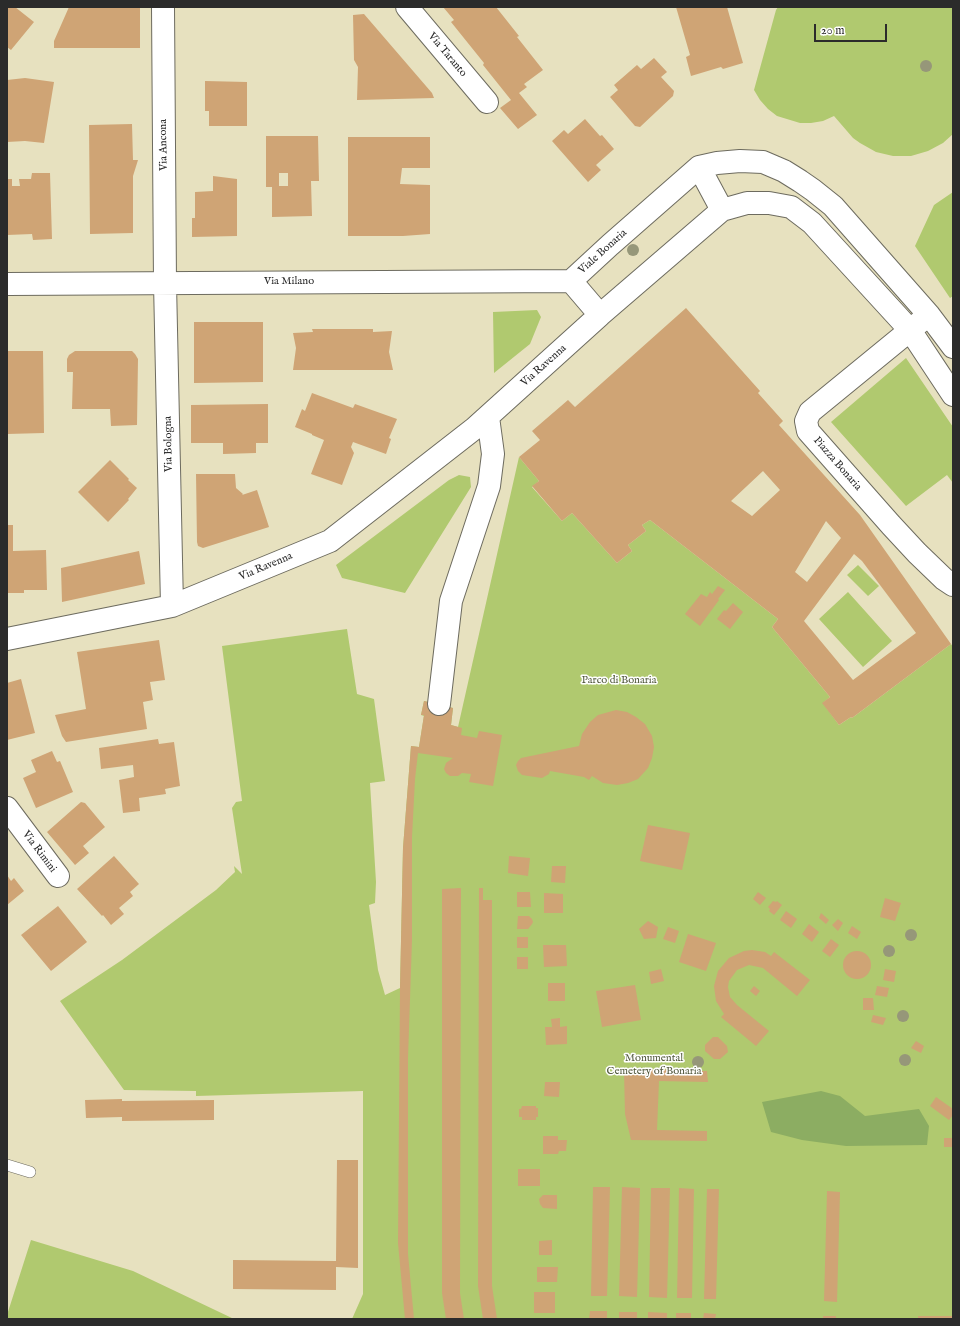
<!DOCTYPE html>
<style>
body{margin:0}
#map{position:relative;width:960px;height:1326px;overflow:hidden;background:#e7e1bf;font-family:"IM FELL English",serif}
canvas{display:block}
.frame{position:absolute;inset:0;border:8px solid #2b2b2b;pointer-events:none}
.scale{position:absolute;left:814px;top:24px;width:73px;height:18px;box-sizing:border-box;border:2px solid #2b2b2b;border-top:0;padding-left:5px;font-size:12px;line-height:14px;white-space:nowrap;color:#2b2b2b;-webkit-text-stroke:3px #fff;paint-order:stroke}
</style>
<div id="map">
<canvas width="960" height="1326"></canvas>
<div class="frame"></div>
<div class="scale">20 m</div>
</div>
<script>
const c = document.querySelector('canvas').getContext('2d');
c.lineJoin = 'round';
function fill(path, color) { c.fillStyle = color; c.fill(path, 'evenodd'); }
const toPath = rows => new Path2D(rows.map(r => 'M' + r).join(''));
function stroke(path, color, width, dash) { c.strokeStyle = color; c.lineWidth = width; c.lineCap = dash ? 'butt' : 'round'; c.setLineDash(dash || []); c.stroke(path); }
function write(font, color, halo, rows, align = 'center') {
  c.font = font + ' "IM FELL English",serif'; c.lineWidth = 3; c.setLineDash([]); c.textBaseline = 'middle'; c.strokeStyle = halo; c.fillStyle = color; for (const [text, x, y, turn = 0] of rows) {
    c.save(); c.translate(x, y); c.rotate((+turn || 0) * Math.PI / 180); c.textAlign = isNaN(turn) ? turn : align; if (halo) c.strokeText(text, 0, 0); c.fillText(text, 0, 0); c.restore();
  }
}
fill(toPath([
 [778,7,953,7,953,134,943,143,928,151,911,156,893,156,876,152,860,143,853,138,834,116,823,121,811,123,800,123,777,116,768,109,760,100,754,90,776,10],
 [953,192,953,296,950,298,915,246,934,205],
 [537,310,541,317,530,344,494,373,493,312],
 [906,358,953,427,953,483,947,475,906,506,831,422],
 [519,457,539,481,532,487,562,521,572,513,617,563,632,551,628,545,646,531,642,525,650,520,778,619,772,627,830,697,823,703,839,725,851,717,852,718,951,644,953,647,953,1319,352,1319,363,1294,363,1091,196,1096,196,1091,124,1090,60,1001,122,960,216,890,235,872,234,866,242,874,232,808,236,802,242,801,222,646,347,629,357,694,374,699,385,781,370,783,376,882,375,903,369,905,378,970,385,995,400,988,403,848,411,746,419,747,424,716,421,715,424,701,453,708,451,725,458,727],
 [459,475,470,477,471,487,405,593,342,578,336,565,449,480],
 [858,565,879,586,868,596,847,575],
 [848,592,892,641,863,667,819,619],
 [31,1240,133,1271,234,1319,7,1319,7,1315]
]), '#b0c96f');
fill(toPath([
 [821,1091,840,1096,865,1116,919,1109,929,1126,927,1145,846,1146,802,1140,771,1132,762,1102]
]), '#8cad62');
fill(toPath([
 [7,7,15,7,34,22,11,50,7,47],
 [69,7,140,7,140,48,54,48,54,41],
 [443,7,496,7,519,36,517,37,543,70,524,84,527,87,519,93,537,115,518,129,500,108,511,100,483,65,484,63,451,22,454,20],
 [676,7,727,7,743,63,723,69,721,67,691,76,686,57,690,55],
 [364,14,432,93,434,98,357,100,358,67,354,60,353,15],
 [654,58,667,72,661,77,674,91,673,96,640,127,635,126,610,97,618,90,614,85,637,65,641,69],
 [25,78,54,82,44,143,25,141,7,142,7,80],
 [205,81,247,82,247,126,209,126,209,111,205,111],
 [585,119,600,136,602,135,614,149,596,165,601,170,588,182,552,141,564,130,568,134],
 [132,124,133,160,138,160,133,176,133,233,90,234,89,125],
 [266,136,318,136,319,181,311,181,312,216,272,217,272,187,266,187],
 [279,173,288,173,288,186,279,186],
 [348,137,430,137,430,168,402,168,400,184,430,185,430,234,403,236,348,236],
 [32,173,50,173,52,239,33,240,32,234,7,235,7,179,12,179,12,186,20,186,19,179,31,179],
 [213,176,237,179,237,236,192,237,192,218,195,218,195,192,213,191],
 [686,308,760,391,758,393,783,421,779,425,860,515,951,644,852,718,851,717,839,725,822,703,830,697,772,627,778,619,650,520,642,525,646,531,628,545,632,551,617,563,572,513,562,521,532,486,539,481,519,457,540,440,532,431,568,400,575,407],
 [763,471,780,490,752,516,731,501],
 [826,521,841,538,807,582,795,572],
 [854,554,862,561,916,633,853,680,804,621],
 [194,322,263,322,263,382,194,383],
 [312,329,373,329,373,332,392,331,389,352,393,370,293,370,296,348,293,333,313,332],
 [7,351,43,351,44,433,7,434],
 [75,351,132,351,135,354,138,359,137,425,111,426,110,409,72,409,73,372,67,372,67,359,69,355],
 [312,393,353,408,355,404,397,419,389,438,391,439,386,454,353,442,351,447,354,453,342,485,311,474,324,440,312,435,312,434,295,427,302,409,305,411],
 [268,404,268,443,256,443,256,453,223,454,223,443,191,443,191,405],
 [110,460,129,479,128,480,137,488,128,499,129,500,108,522,78,492],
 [196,474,235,474,236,488,243,494,242,495,257,490,269,527,203,548,198,546,197,542],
 [7,525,13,525,13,551,46,550,47,590,24,590,24,593,7,593],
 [139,551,145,584,62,602,61,568],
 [718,586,725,590,718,599,719,600,700,626,685,614,701,594,707,597,710,592,712,594],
 [733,603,743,612,730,629,717,619,724,610,726,611],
 [159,640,165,680,150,682,153,700,143,702,147,729,66,742,62,736,55,715,86,709,77,652],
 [21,679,35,733,7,740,7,683],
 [424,701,453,708,451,725,462,728,461,735,477,738,479,731,502,735,493,786,469,782,471,774,462,773,458,776,450,776,446,773,444,769,446,763,453,758,418,753,415,779,412,837,412,940,408,1058,408,1254,414,1319,405,1319,398,1243,400,988,403,848,411,746,419,747,424,715,421,715],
 [616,710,627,712,636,717,645,724,652,736,654,747,652,758,648,768,638,779,628,783,617,785,603,783,592,776,589,780,584,777,550,771,549,774,542,778,522,775,518,771,516,765,518,761,521,758,579,746,582,734,590,722,598,715],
 [158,739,159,744,174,742,180,786,165,789,166,794,139,798,140,811,123,813,119,780,134,777,133,765,101,769,99,748],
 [52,751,57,762,60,761,73,792,36,808,23,778,36,772,31,760],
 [81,802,85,803,105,827,83,846,89,853,75,865,47,832],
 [648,825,690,833,682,870,640,861],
 [114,856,139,884,130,892,133,896,119,908,124,914,111,925,103,915,102,916,77,889],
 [509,856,530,858,528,876,508,873],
 [552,866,566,866,565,883,551,882],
 [7,875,11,881,14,878,24,891,7,905],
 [461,888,460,1293,464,1319,446,1319,442,1293,442,889],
 [479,888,483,888,483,900,492,900,492,1286,497,1319,483,1319,478,1286],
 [517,892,530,892,531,907,517,907],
 [758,892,766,898,760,905,753,899],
 [544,893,563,894,563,913,544,913],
 [885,898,901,903,895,921,880,917],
 [773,901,776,902,777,901,782,905,774,915,769,911,770,909,768,907],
 [58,906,87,942,51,971,21,935],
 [786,911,797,919,791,928,780,920],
 [821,913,829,920,826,924,819,918],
 [518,916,529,916,532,919,533,922,532,924,528,929,517,929],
 [838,919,843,923,838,931,832,925],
 [648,921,658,927,656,938,644,939,639,929],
 [809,924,819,932,812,942,802,934],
 [852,926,861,932,857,939,848,933],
 [668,927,679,931,675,943,663,939],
 [688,934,716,943,706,971,679,962],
 [517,937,528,937,528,948,517,948],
 [831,939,839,945,830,957,822,951],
 [543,945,566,945,567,966,544,967],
 [752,950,765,952,771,956,774,952,810,980,797,996,763,968,749,965,737,970,729,981,728,987,730,997,737,1005,769,1031,756,1046,721,1017,724,1014,716,1001,714,986,718,971,729,958,744,951],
 '843 965a14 14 0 1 1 28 0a14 14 0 1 1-28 0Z',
 [517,957,528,957,528,969,517,969],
 [661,969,664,981,651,984,649,972],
 [885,969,896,971,894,982,883,980],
 [548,983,565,983,565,1001,548,1001],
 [635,985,641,1020,602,1027,596,991],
 [754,986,760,991,756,996,750,991],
 [877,986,889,988,887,997,875,995],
 [863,998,873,998,874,1010,863,1010],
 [873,1015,886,1018,883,1025,871,1022],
 [560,1018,560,1027,567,1026,567,1044,546,1045,545,1027,552,1027,551,1019],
 [713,1037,718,1037,727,1046,728,1052,720,1059,714,1059,705,1051,705,1045],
 [916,1041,924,1046,921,1053,911,1048],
 [643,1069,707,1071,708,1082,659,1081,657,1130,707,1131,707,1141,631,1140,625,1114,624,1071],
 [545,1082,560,1082,559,1097,544,1096],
 [936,1097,953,1109,953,1115,949,1120,930,1106],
 [122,1099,122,1101,214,1100,214,1120,122,1121,122,1117,86,1118,85,1100],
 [522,1106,536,1106,536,1108,538,1108,538,1117,536,1117,536,1120,522,1120,522,1117,519,1117,519,1109,521,1109],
 [543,1136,558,1136,558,1140,567,1140,566,1151,559,1151,558,1154,543,1154],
 [944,1138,953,1138,953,1147,944,1147],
 [337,1160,358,1160,358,1268,336,1267,336,1290,233,1289,233,1260,336,1261],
 [518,1169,540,1169,540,1186,518,1186],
 [593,1187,610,1187,607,1296,591,1296],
 [622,1187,640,1188,637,1297,619,1296],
 [651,1188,670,1188,667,1298,649,1297],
 [679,1188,694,1189,692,1298,677,1298],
 [707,1189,719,1189,716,1299,704,1299],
 [827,1191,840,1192,837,1302,824,1301],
 [543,1195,557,1195,557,1209,543,1208,540,1204,539,1199],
 [552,1240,552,1255,539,1255,539,1241],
 [537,1267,558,1267,557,1282,537,1282],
 [534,1292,555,1292,555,1313,534,1313],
 [590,1311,607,1311,607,1319,589,1319],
 [619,1312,637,1312,637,1319,619,1319],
 [648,1312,667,1313,667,1319,648,1319],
 [676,1313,691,1313,691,1319,676,1319],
 [704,1313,716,1314,715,1319,703,1319],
 [823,1316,836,1316,836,1319,823,1319],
 [918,1316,953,1316,953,1319,918,1319]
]), '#cfa475');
const lane = toPath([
 [7,1165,30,1172]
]);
const street = toPath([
 [163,7,165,283,172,606],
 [407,7,487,102],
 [699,167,722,210],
 [571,281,610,245,699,167,717,163,740,161,763,162,784,171,800,181,813,190,833,206,929,315,953,347],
 [571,281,600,315],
 [7,284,571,281],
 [920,322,810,412,806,421,808,431,891,525,917,553,944,579,953,585],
 [7,639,172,606,330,541,475,428,600,315,722,210,747,203,769,203,791,207,812,223,910,330,953,395],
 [439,704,451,601,489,486,493,454,488,417],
 [7,808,58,876]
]);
stroke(lane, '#6d6b5f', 12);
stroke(street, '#6d6b5f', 24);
stroke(lane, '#fff', 11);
stroke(street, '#fff', 22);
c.fillStyle = '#969779';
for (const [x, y] of [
 [926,66],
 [633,250],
 [911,935],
 [889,951],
 [903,1016],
 [905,1060],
 [698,1062]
]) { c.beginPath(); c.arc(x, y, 6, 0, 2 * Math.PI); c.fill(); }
write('11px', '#2b2b2b', '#fff', [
 ["Via Taranto",447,55,50],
 ["Via Ancona",164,145,-91],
 ["Viale Bonaria",603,252,-42],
 ["Via Milano",289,282],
 ["Via Ravenna",544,366,-42],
 ["Via Bologna",169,444,-91],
 ["Piazza Bonaria",837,464,49],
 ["Via Ravenna",266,567,-23],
 ["Via Rimini",39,852,53]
]);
write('11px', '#535a3f', '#fff', [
 ["Parco di Bonaria",619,681],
 ["Monumental",654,1059],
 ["Cemetery of Bonaria",654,1072]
]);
</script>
